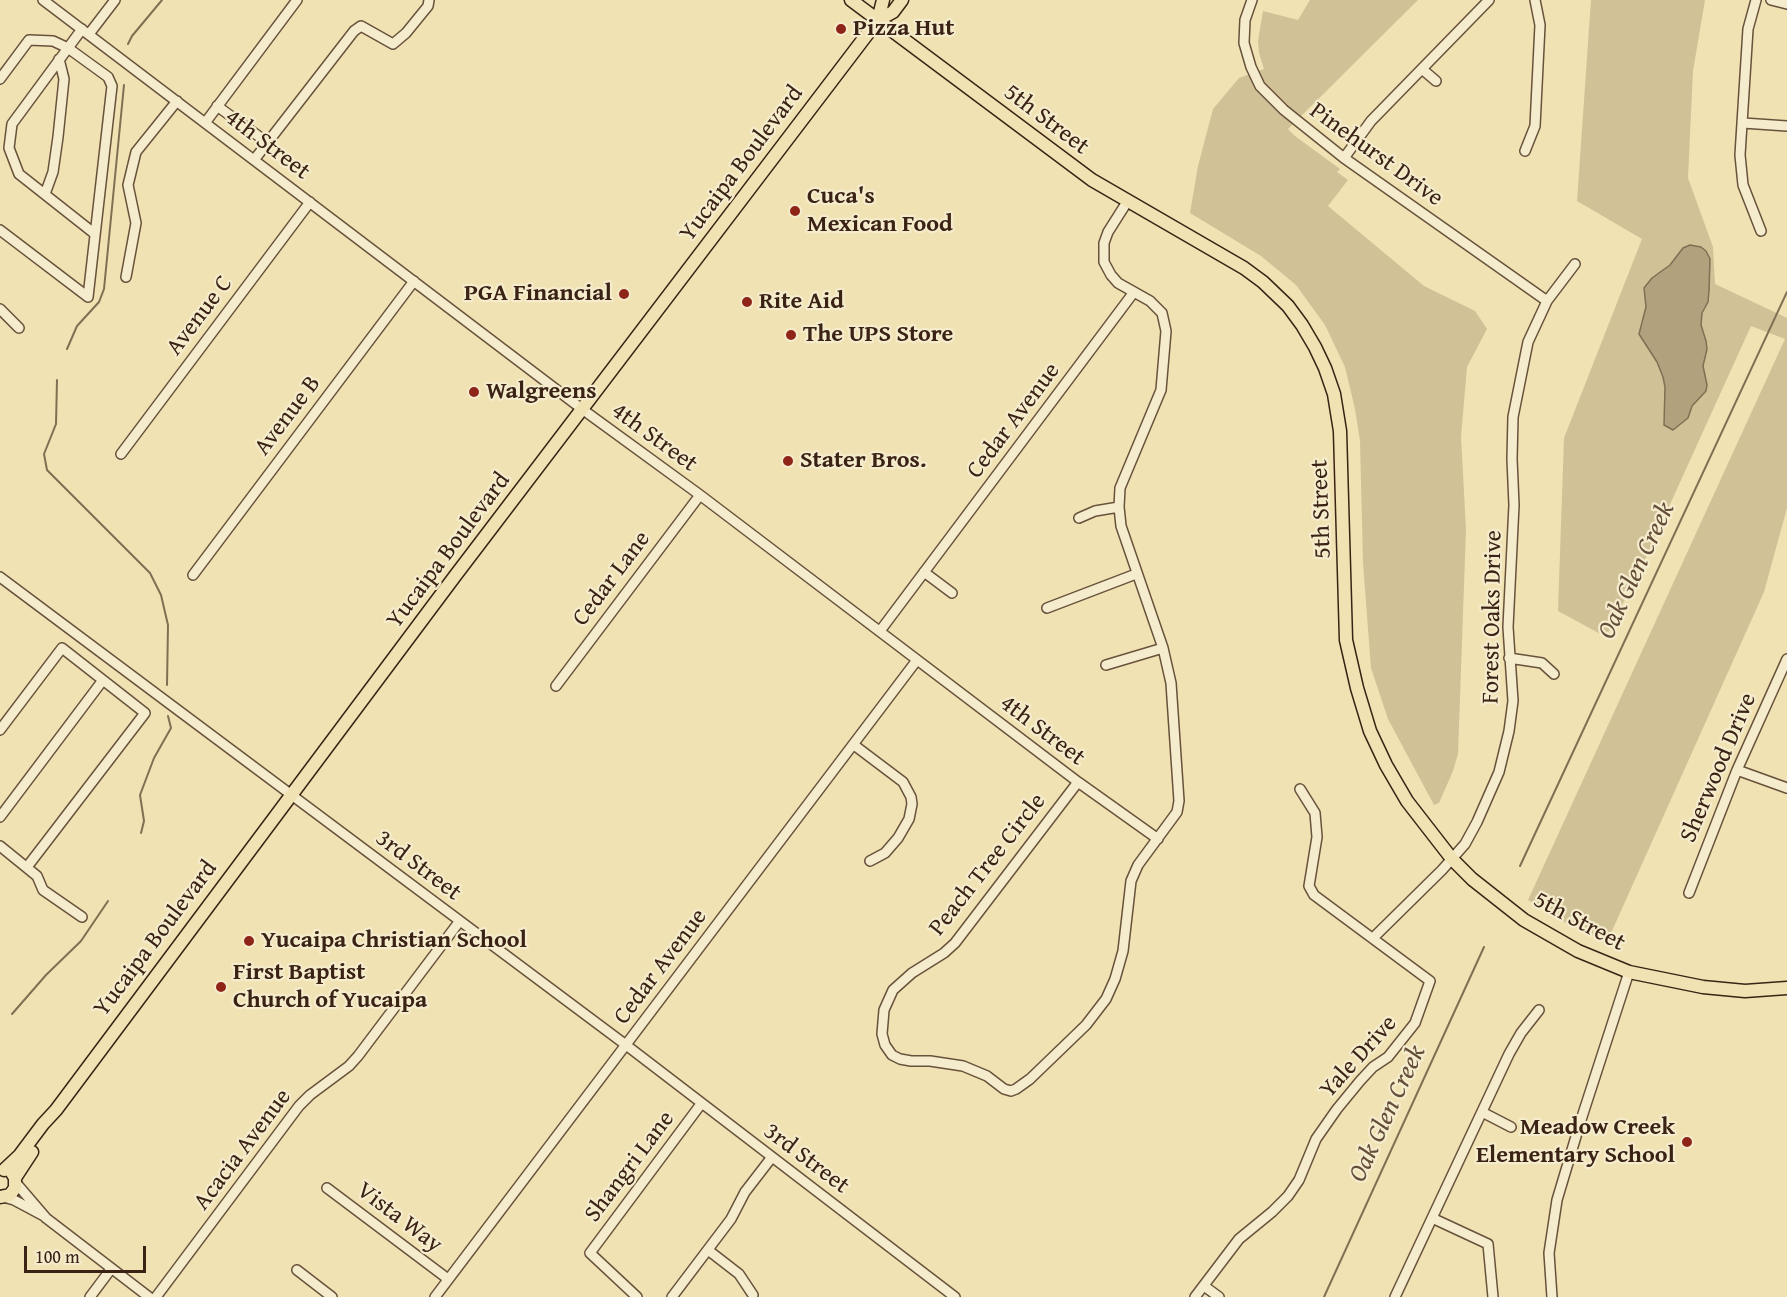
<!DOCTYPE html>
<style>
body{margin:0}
#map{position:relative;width:1787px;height:1297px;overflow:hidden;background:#f0e2b2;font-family:"Gentium Book Plus",serif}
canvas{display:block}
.scale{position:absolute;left:24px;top:1246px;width:122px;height:27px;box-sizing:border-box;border:3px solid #3a2215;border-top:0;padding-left:8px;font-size:18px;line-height:21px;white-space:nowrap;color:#3a2215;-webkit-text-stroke:4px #f5eccd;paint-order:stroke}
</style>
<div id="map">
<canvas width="1787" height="1297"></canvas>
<div class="scale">100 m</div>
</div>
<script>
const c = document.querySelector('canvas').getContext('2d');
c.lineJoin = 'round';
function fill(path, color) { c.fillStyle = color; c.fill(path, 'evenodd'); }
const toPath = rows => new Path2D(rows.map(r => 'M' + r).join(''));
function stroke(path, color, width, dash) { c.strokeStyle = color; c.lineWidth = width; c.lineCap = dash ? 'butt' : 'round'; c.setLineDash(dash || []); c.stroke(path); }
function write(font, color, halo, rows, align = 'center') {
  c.font = font + ' "Gentium Book Plus",serif'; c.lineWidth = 4.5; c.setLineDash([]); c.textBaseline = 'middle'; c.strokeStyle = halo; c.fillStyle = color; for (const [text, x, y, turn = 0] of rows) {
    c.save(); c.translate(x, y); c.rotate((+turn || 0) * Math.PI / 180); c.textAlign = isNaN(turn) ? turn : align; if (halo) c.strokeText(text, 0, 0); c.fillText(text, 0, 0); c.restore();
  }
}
fill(toPath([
 [1310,0,1418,0,1288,129,1295,136,1340,169,1337,172,1348,180,1328,206,1424,286,1475,311,1487,329,1467,367,1461,437,1466,529,1458,754,1453,771,1439,803,1434,805,1388,719,1371,668,1363,563,1360,441,1355,409,1345,367,1325,325,1296,285,1261,256,1190,213,1198,166,1213,109,1239,78,1264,69,1259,53,1258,41,1263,11,1298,20],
 [1591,0,1705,0,1693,71,1688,178,1713,247,1715,284,1787,318,1787,508,1764,592,1607,942,1566,923,1528,900,1785,339,1751,326,1642,566,1606,637,1558,611,1564,438,1642,239,1577,201]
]), '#d1c197');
const water = toPath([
 [1690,245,1701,247,1706,251,1710,259,1709,291,1708,302,1702,313,1701,325,1706,341,1707,349,1703,366,1707,385,1706,391,1692,406,1688,418,1673,430,1664,425,1665,387,1663,377,1657,362,1639,334,1646,307,1644,288,1652,278,1670,265,1683,248,1690,245]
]);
fill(water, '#b2a17d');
stroke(water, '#826e53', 1.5);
stroke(toPath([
 [128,44,132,36,162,0],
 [67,349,77,326,99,302,104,289,124,85],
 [57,380,56,424,44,454,47,470,150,573,161,595,168,625,167,685],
 [141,833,144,821,140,795,154,758,171,728,168,716],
 [1520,866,1787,292],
 [12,1014,46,975,81,941,108,901],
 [1324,1297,1484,947]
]), '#826e53', 2);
const minor = toPath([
 [43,0,582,409,700,495,1078,782,1158,839],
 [1252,0,1245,20,1244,43,1251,67,1260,86,1284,110,1344,158,1547,301],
 [1756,0,1748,29,1740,155,1743,185,1761,231],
 [1771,0,1787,4],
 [89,34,115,0],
 [1422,69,1436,81],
 [0,79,29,40,53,41,68,48,12,124,9,148,19,174,95,234],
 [217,106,268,143],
 [205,123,297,0],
 [1743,123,1787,126],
 [1525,151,1535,126,1540,25,1535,0],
 [1344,158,1371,121,1489,0],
 [254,160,354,31,361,26,393,44,406,33,428,6,429,0],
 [45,194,53,172,58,137,64,79,59,59],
 [0,230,88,297,112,86,108,77,68,48,82,29],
 [126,277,136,223,128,185,136,152,177,101],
 [0,309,19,328],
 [121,454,310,202],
 [1079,518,1095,511,1119,507,1120,488,1161,390,1166,331,1162,313,1150,301,1118,283,1111,275,1104,262,1104,243,1108,232,1127,202],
 [924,572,952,593],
 [193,575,414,281],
 [0,577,626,1045,955,1297],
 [1047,608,1136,574],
 [880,631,1134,292],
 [1509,658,1542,663,1554,674],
 [1106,665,1163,648],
 [556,686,700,495],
 [0,730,62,648,145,713,27,867],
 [854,745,903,782,911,797,912,804,909,819,898,838,885,853,870,861],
 [1737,770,1787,788],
 [1078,782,955,943,944,953,912,973,893,990,884,1010,882,1034,885,1045,892,1055,900,1059,911,1061,930,1061,963,1066,987,1076,1004,1089,1011,1091,1016,1089,1030,1079,1086,1025,1106,999,1115,979,1123,951,1131,881,1138,865,1177,812,1179,801,1171,683,1163,648,1121,526,1119,507],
 [0,817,103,680],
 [0,846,37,876,43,890,82,917],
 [1689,893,1737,770,1787,659],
 [1373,938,1442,870,1465,844,1477,822,1499,772,1509,731,1513,701,1508,627,1514,505,1512,459,1513,417,1528,342,1547,301,1575,264],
 [1482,1112,1511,1127],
 [16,1183,46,1218,149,1297],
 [327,1188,448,1279],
 [3,1197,14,1200,44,1216],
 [1432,1218,1488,1244,1493,1297],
 [708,1250,739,1274,753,1295],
 [297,1270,332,1297],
 [1204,1286,1219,1297],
 [90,1297,111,1269],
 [156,1297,299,1106,310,1095,349,1066,358,1056,459,922],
 [435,1297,917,660],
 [637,1297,590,1253,701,1104],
 [672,1297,731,1219,745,1192,772,1157],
 [1195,1297,1239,1239,1272,1212,1288,1196,1299,1180,1316,1139,1337,1109,1360,1081,1373,1067,1388,1057,1415,1023,1430,981,1314,895,1309,886,1317,837,1315,813,1300,789],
 [1395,1297,1509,1054,1521,1033,1539,1010],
 [1552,1297,1549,1253,1557,1200,1580,1123,1629,972]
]);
const major = toPath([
 [851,0,1092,180,1244,268,1263,282,1288,306,1302,325,1315,347,1325,368,1334,394,1340,431,1346,640,1357,688,1370,731,1386,765,1407,801,1452,859,1472,879,1524,920,1578,951,1629,972,1703,987,1745,991,1787,988],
 [878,20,883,0],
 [4,1170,19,1156,43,1124,56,1110,455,576,878,20,893,12,902,0],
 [15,1178,32,1152],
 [0,1197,10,1195,15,1188,15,1178,12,1173]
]);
stroke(minor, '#68523c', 12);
stroke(major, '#3a2215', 15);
stroke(minor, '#f5eccd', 9);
stroke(major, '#f0e2b2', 12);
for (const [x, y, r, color] of [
 [841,29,6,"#8f2418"],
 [795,211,6,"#8f2418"],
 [624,294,6,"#8f2418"],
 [747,302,6,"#8f2418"],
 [791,335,6,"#8f2418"],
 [474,392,6,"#8f2418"],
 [788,461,6,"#8f2418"],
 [249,941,6,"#8f2418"],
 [221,987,6,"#8f2418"],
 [1687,1142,6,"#8f2418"]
]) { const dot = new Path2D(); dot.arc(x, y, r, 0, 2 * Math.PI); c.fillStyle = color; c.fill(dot); stroke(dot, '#f5eccd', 2); }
write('bold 24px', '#3a2215', '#f5eccd', [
 ["Pizza Hut",853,29],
 ["Cuca's",807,197],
 ["Mexican Food",807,225],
 ["PGA Financial",612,294,"right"],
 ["Rite Aid",759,302],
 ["The UPS Store",803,335],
 ["Walgreens",486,392],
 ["Stater Bros.",800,461],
 ["Yucaipa Christian School",261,941],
 ["First Baptist",233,973],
 ["Church of Yucaipa",233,1001],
 ["Meadow Creek",1675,1128,"right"],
 ["Elementary School",1675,1156,"right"]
], 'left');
write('24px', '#3a2215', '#f5eccd', [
 ["5th Street",1046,120,37],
 ["4th Street",267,145,37],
 ["Pinehurst Drive",1376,155,36],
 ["Yucaipa Boulevard",742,164,-53],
 ["Avenue C",200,316,-53],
 ["Avenue B",288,416,-53],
 ["Cedar Avenue",1014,421,-53],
 ["4th Street",654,438,36],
 ["5th Street",1322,509,-92],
 ["Yucaipa Boulevard",449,551,-53],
 ["Cedar Lane",612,579,-53],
 ["Forest Oaks Drive",1493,617,-89],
 ["4th Street",1042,731,37],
 ["Sherwood Drive",1719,768,-67],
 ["Peach Tree Circle",988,865,-52],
 ["3rd Street",418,866,37],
 ["5th Street",1579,922,28],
 ["Yucaipa Boulevard",156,939,-53],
 ["Cedar Avenue",661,967,-53],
 ["Yale Drive",1359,1057,-48],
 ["Acacia Avenue",243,1150,-53],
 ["3rd Street",806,1159,37],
 ["Shangri Lane",630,1167,-53],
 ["Vista Way",399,1218,37]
]);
write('italic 26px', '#644e39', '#f5eccd', [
 ["Oak Glen Creek",1637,571,-65],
 ["Oak Glen Creek",1388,1114,-65]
]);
</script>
